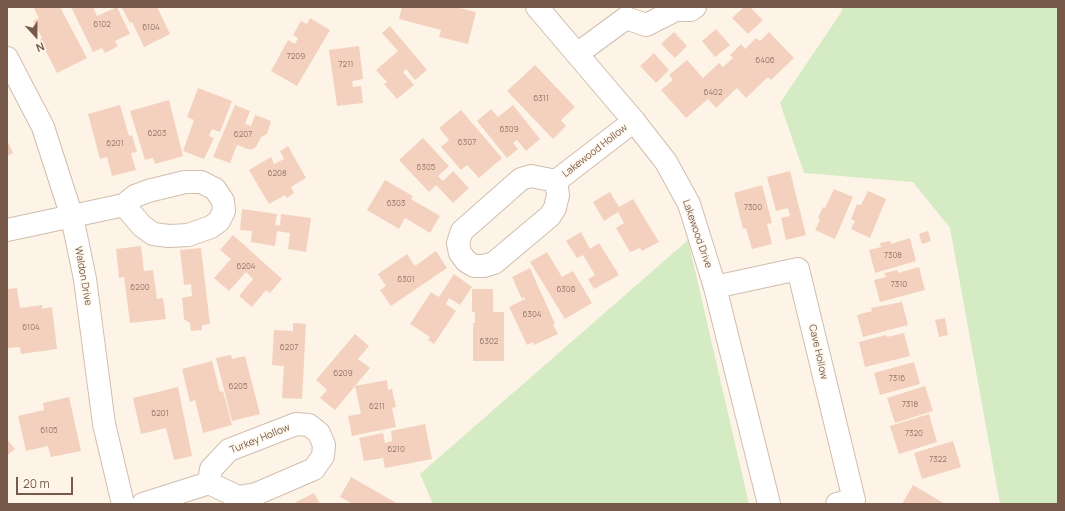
<!DOCTYPE html>
<style>
body{margin:0}
#map{position:relative;width:1065px;height:511px;overflow:hidden;background:#fdf4e7;font-family:Manrope,sans-serif}
canvas{display:block}
.frame{position:absolute;inset:0;border:8px solid #77594a;pointer-events:none}
.north{position:absolute;left:16px;top:16px;width:40px;height:40px;-webkit-text-stroke:3px #fff8ed;paint-order:stroke;rotate:159deg;font-size:11px;font-weight:700;line-height:16px;text-align:center;color:#77594a}
.north::after{content:'';display:block;margin:auto;width:14px;height:18px;background:#77594a;clip-path:polygon(50% 0,100% 100%,50% 72%,0 100%)}
.scale{position:absolute;left:16px;top:477px;width:57px;height:18px;box-sizing:border-box;border:2px solid #77594a;border-top:0;padding-left:5px;font-size:12px;line-height:14px;white-space:nowrap;color:#77594a;-webkit-text-stroke:3px #fff8ed;paint-order:stroke}
</style>
<div id="map">
<canvas width="1065" height="511"></canvas>
<div class="frame"></div>
<div class="north">N</div>
<div class="scale">20 m</div>
</div>
<script>
const c = document.querySelector('canvas').getContext('2d');
c.lineJoin = 'round';
function fill(path, color) { c.fillStyle = color; c.fill(path, 'evenodd'); }
const toPath = rows => new Path2D(rows.map(r => 'M' + r).join(''));
function stroke(path, color, width, dash) { c.strokeStyle = color; c.lineWidth = width; c.lineCap = dash ? 'butt' : 'round'; c.setLineDash(dash || []); c.stroke(path); }
function write(font, color, halo, rows, align = 'center') {
  c.font = font + ' Manrope,sans-serif'; c.lineWidth = 3; c.setLineDash([]); c.textBaseline = 'middle'; c.strokeStyle = halo; c.fillStyle = color; for (const [text, x, y, turn = 0] of rows) {
    c.save(); c.translate(x, y); c.rotate((+turn || 0) * Math.PI / 180); c.textAlign = isNaN(turn) ? turn : align; if (halo) c.strokeText(text, 0, 0); c.fillText(text, 0, 0); c.restore();
  }
}
fill(toPath([
 [842,7,1058,7,1058,504,1000,504,950,228,913,182,804,173,780,103,842,11],
 [688,240,749,504,433,504,420,474]
]), '#d5ebc4');
fill(toPath([
 [33,7,60,7,87,58,57,73,40,40,42,38,33,21,39,18],
 [71,7,93,7,97,16,117,7,130,34,115,41,118,46,105,53,102,48,93,52],
 [126,7,157,7,170,34,144,47,132,22,130,23,122,8],
 [402,7,455,7,476,12,468,44,439,37,441,30,399,19],
 [744,7,750,7,763,20,748,34,732,18],
 [310,18,330,30,297,86,271,71,288,40,295,44,298,38,293,35,301,21,307,24],
 [390,26,427,70,415,80,406,69,403,72,414,85,397,99,384,84,387,82,376,70,398,51,382,33],
 [716,29,730,45,715,57,702,41],
 [674,32,687,46,675,58,661,44],
 [769,32,794,58,771,80,768,77,746,98,737,88,716,108,708,99,686,118,661,90,673,80,669,75,687,60,703,78,719,63,723,67,733,58,730,55,741,44,745,49,756,38,760,41],
 [359,46,363,79,352,81,353,87,361,86,363,103,337,106,329,50],
 [654,53,669,70,656,83,640,66],
 [535,65,575,107,561,120,566,126,553,139,507,91],
 [198,88,232,101,220,132,212,129,209,136,214,138,204,159,183,151,194,120,187,117],
 [169,100,183,156,155,164,153,158,145,160,130,111],
 [120,105,129,136,132,135,137,152,131,153,136,170,112,176,107,157,100,159,88,114],
 [235,105,250,111,245,124,251,126,255,115,271,121,267,134,261,137,256,147,251,150,237,145,230,163,213,157],
 [513,105,540,139,526,151,517,140,513,143,518,149,507,158,477,121,491,109,498,117],
 [461,110,502,158,479,178,467,165,461,170,441,147,449,140,439,128],
 [423,138,449,166,438,176,443,181,453,171,469,188,453,203,436,185,429,192,399,160],
 [7,140,13,153,7,156],
 [288,146,306,178,291,187,294,193,287,198,285,195,269,204,249,170,271,157,274,164,284,159,280,151],
 [790,171,806,235,786,240,781,218,790,216,788,208,776,211,767,177],
 [385,180,413,196,411,199,440,216,430,233,405,218,399,229,367,210],
 [762,185,772,223,767,224,772,244,752,249,746,228,743,229,734,193],
 [834,189,853,197,835,239,815,230,820,220,818,218,823,207,825,208],
 [868,191,886,199,870,238,851,229,855,221,851,219,857,204,861,205],
 [610,192,619,207,633,199,659,242,642,251,640,248,630,252,616,228,624,223,618,212,604,221,593,202],
 [242,209,277,214,275,225,280,226,281,214,311,218,306,252,288,249,290,233,277,231,275,246,251,242,252,231,240,230],
 [928,231,931,241,922,244,919,234],
 [581,232,590,249,599,243,619,275,594,289,588,279,595,275,583,255,577,258,566,241],
 [233,235,282,279,270,293,266,290,252,307,239,296,253,279,246,272,229,291,214,278,231,259,220,250],
 [910,238,916,261,875,273,869,250,881,247,880,243,890,241,891,244],
 [141,246,144,271,153,270,157,299,163,298,166,319,130,323,124,277,119,278,116,249],
 [201,248,210,324,202,325,202,330,191,331,190,323,184,319,182,298,192,296,191,284,184,285,180,250],
 [436,251,447,268,391,306,380,290,386,286,378,274,407,254,415,266],
 [547,252,562,277,573,271,592,303,565,319,530,262],
 [919,267,925,290,880,302,874,280,886,277,884,273,897,270,898,273],
 [530,268,555,324,553,325,558,334,534,345,533,342,527,345,509,307,525,299,524,297,522,299,512,277],
 [454,274,472,287,460,305,449,298,446,304,456,311,434,344,428,340,430,337,410,324,431,292,439,297],
 [17,288,20,308,42,305,42,309,52,307,57,349,21,354,20,347,7,348,7,289],
 [472,289,493,289,493,312,504,312,504,361,473,361,473,323,475,323,475,312,472,312],
 [902,302,908,325,863,337,857,315,872,311,871,308],
 [945,318,948,335,939,337,935,320],
 [293,323,306,324,302,399,282,398,284,366,272,365,274,330,293,331],
 [904,333,910,356,865,367,859,342,886,335,887,337],
 [355,334,369,346,358,359,370,368,335,410,320,398,327,390,316,380],
 [231,355,232,359,245,356,260,414,232,421,216,358],
 [212,361,220,392,223,391,232,425,203,433,195,400,190,402,182,369],
 [914,362,920,384,880,395,874,373],
 [387,380,388,390,392,389,396,407,392,408,396,427,352,436,348,416,361,414,355,386],
 [925,386,933,411,895,423,887,398],
 [178,387,192,456,174,460,166,428,141,434,133,398],
 [69,397,81,451,51,457,48,446,26,451,18,416,44,410,43,403],
 [929,414,937,442,899,454,890,426],
 [425,424,432,459,385,468,383,458,364,461,359,438,383,433,385,443,392,441,391,431],
 [7,439,15,449,7,455],
 [953,441,961,467,922,479,914,453],
 [351,477,398,504,353,504,340,497],
 [913,485,945,504,902,504],
 [314,493,320,504,297,504,296,502]
]), '#f3d1be');
const minor = toPath([
 [626,18,646,25,676,10,691,10,695,7],
 [577,54,626,18],
 [7,58,43,127,72,217,85,279,104,424,123,504],
 [556,181,558,195,555,208,550,216,494,263,484,266,474,266,466,261,460,253,458,243,462,231,521,179,531,176,556,181,634,121],
 [7,230,124,205,135,196,148,191,185,182,201,182,215,189,223,201,224,211,219,221,211,227,188,235,169,236,153,234,142,226,124,205],
 [715,287,798,269,854,500,837,504],
 [143,504,209,483,238,497,256,494,314,469,323,456,324,445,319,433,309,425,296,424,229,450,211,469,209,483]
]);
const tertiary = toPath([
 [537,7,634,121,666,162,689,204,715,287,769,504]
]);
stroke(minor, '#d1bdae', 24);
stroke(tertiary, '#d1bdae', 24);
stroke(minor, '#fff', 22);
stroke(tertiary, '#fff', 22);
write('8px', '#967767', null, [
 ["6102",102,25],
 ["6104",151,28],
 ["7209",296,57],
 ["6406",765,61],
 ["7211",346,65],
 ["6402",713,93],
 ["6311",541,99],
 ["6309",509,130],
 ["6203",157,134],
 ["6207",243,135],
 ["6307",467,143],
 ["6201",115,144],
 ["6305",426,168],
 ["6208",277,174],
 ["6303",396,204],
 ["7300",753,208],
 ["7308",893,256],
 ["6204",246,267],
 ["6301",406,280],
 ["7310",899,285],
 ["6200",140,288],
 ["6306",566,290],
 ["6304",532,315],
 ["6104",31,328],
 ["6302",489,342],
 ["6207",289,348],
 ["6209",343,374],
 ["7316",897,379],
 ["6205",238,387],
 ["7318",910,405],
 ["6211",377,407],
 ["6201",160,414],
 ["6105",49,431],
 ["7320",914,434],
 ["6210",396,450],
 ["7322",938,460]
]);
write('10px', '#77594a', '#fff8ed', [
 ["Lakewood Hollow",595,151,-38],
 ["Lakewood Drive",697,234,71],
 ["Waldon Drive",83,276,80],
 ["Cave Hollow",818,352,77],
 ["Turkey Hollow",260,439,-22]
]);
</script>
